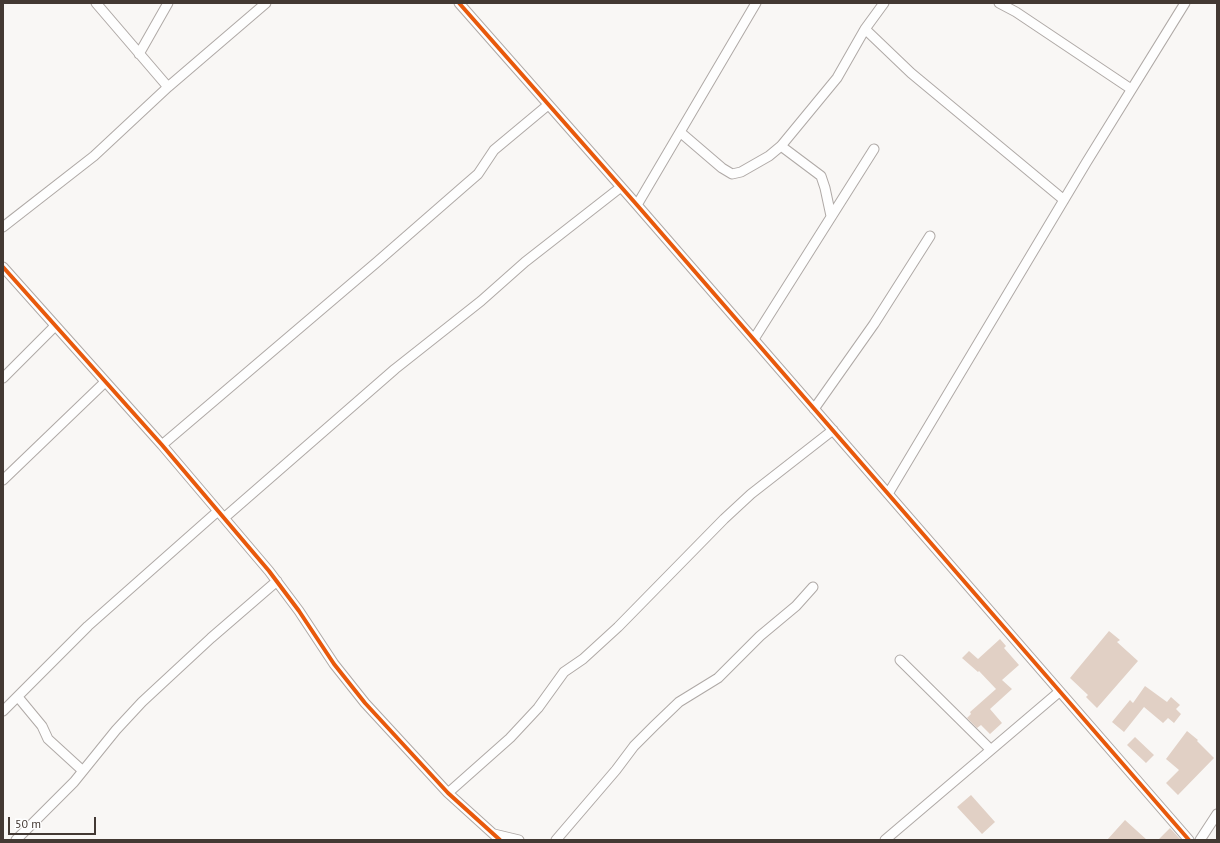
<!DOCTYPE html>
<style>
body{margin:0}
#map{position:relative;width:1220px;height:843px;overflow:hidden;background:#f9f7f5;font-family:"PT Sans",sans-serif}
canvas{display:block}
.frame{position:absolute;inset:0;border:4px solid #433933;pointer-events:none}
.scale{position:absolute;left:8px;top:817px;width:88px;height:18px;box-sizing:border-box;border:2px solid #433933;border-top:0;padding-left:5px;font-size:12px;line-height:14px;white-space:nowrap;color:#433933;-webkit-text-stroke:3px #fff;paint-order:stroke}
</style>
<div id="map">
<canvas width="1220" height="843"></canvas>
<div class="frame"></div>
<div class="scale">50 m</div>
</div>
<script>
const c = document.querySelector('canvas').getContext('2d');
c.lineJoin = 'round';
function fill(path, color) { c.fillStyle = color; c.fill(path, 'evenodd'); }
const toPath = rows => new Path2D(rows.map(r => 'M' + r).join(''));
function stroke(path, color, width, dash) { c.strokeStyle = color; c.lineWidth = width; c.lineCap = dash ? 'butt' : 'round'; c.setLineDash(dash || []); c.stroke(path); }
fill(toPath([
 [1109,631,1120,640,1117,642,1138,661,1097,708,1086,697,1088,695,1070,678],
 [1000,639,1006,646,1004,648,1019,665,1002,680,1012,689,990,709,1002,723,990,734,981,725,977,728,967,718,971,714,970,712,996,689,979,671,978,672,962,658,969,651,978,659],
 [1145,686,1167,702,1171,697,1180,705,1176,709,1181,714,1174,723,1168,718,1163,723,1144,707,1124,732,1112,722,1130,700,1133,703],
 [1187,731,1198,740,1197,741,1214,758,1178,795,1166,783,1179,770,1166,759],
 [1135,737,1154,755,1146,763,1127,745],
 [971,795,995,822,982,834,957,807],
 [1125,820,1147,840,1107,840],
 [1170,828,1181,840,1158,840]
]), '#e1d0c5');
const street = toPath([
 [96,3,168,87],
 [459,3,637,205,1189,840],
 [999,3,1016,12,1131,89],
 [865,29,911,73,1064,200],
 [139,54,168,3],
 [680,132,722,168,732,174,741,172,769,156,781,146,837,78,865,29,884,3],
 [781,146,821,176,825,188,831,216],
 [637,205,756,3],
 [3,227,94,156,168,87,266,3],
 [3,267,162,445,269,571,299,611,334,664,365,703,448,793,500,840],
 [754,339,874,149],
 [3,378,55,326],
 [814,409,874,324,930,236],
 [162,445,377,262,463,187,478,174,494,150,548,105],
 [3,480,105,382],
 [888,494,1086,163,1185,3],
 [224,518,395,369,481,301,525,262,621,187],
 [900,660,990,749],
 [18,697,42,726,48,739,83,771],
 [3,711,88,626,218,511],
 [448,793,510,738,538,708,564,672,583,659,618,627,724,519,751,494,833,430],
 [494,834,519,840],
 [16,840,74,782,116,730,142,702,211,638,277,581],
 [556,840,616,770,634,746,654,726,679,702,718,678,760,636,796,606,813,587],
 [885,840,1059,692],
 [1200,840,1217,814]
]);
stroke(street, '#afa9a6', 11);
stroke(street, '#fefefe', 9);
stroke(toPath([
 [459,3,637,205,1189,840],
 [3,267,162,445,269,571,299,611,334,664,365,703,448,793,500,840]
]), '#e8590c', 4);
</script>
